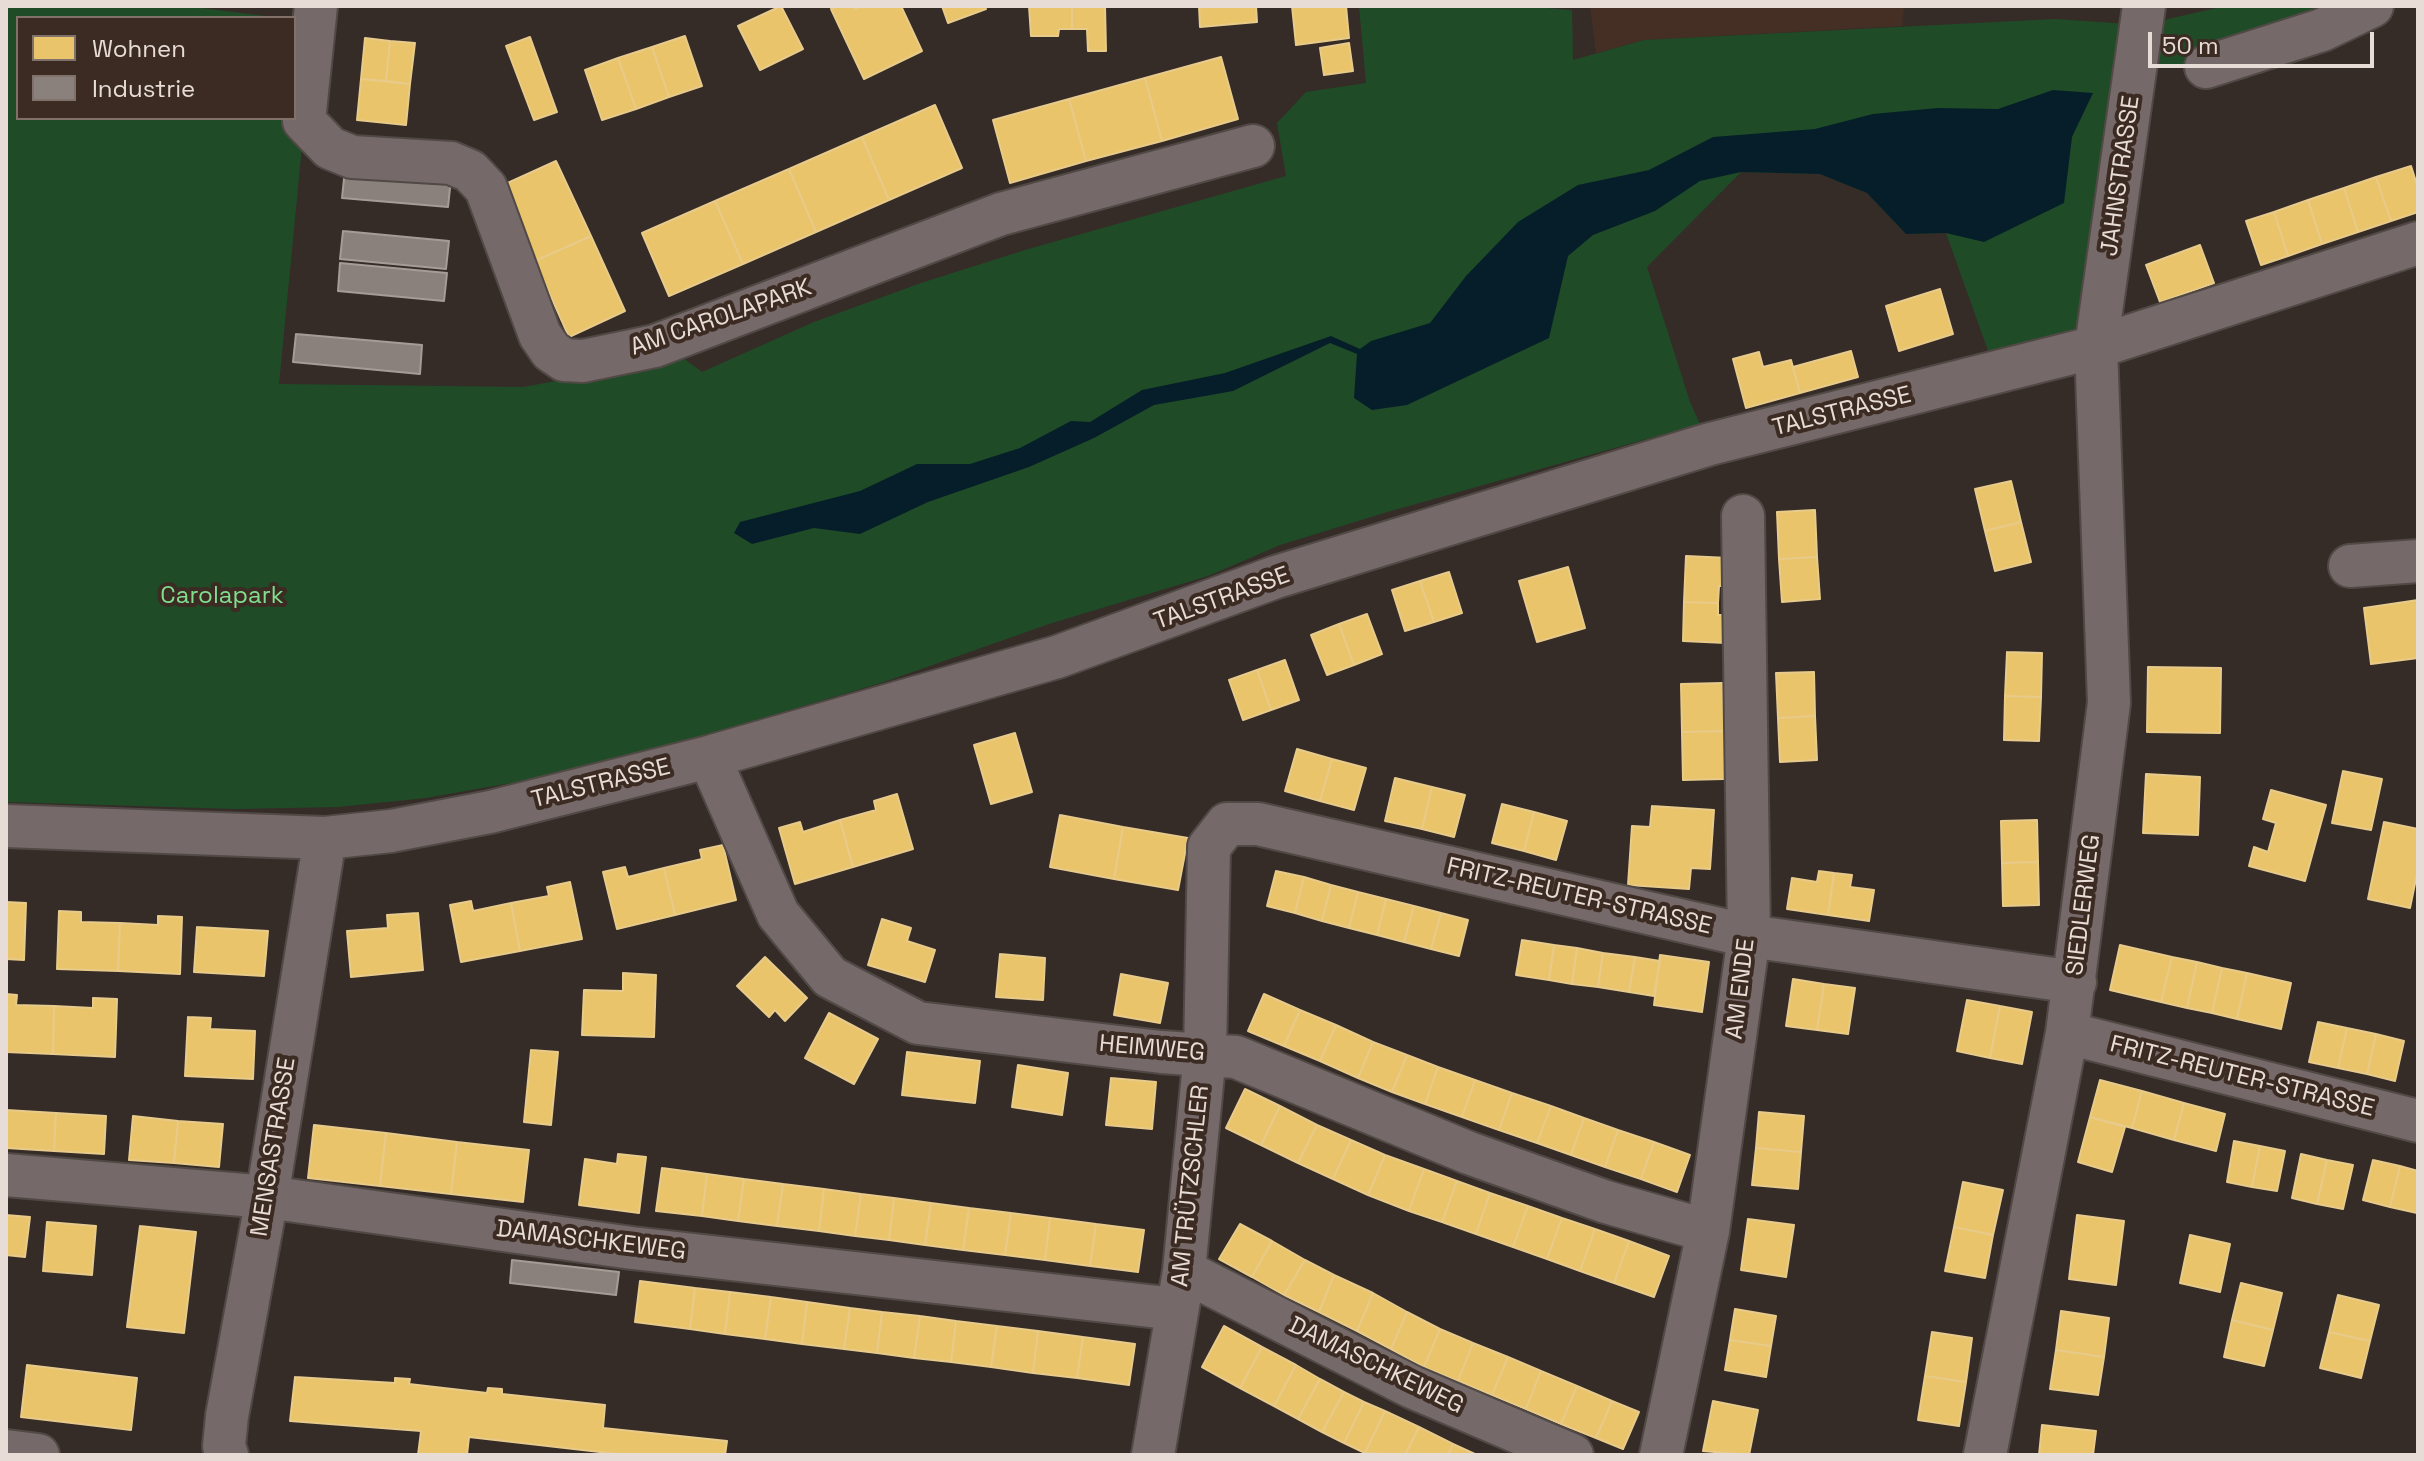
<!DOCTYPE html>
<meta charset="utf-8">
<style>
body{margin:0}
#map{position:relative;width:2424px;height:1461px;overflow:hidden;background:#352c28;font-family:"Space Grotesk",sans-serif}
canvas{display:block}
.frame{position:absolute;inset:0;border:8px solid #e7dcd6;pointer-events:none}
.legend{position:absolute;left:16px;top:16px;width:280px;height:104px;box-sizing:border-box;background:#3b2b22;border:2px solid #80726a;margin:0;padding:10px 14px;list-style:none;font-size:24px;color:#e7dcd6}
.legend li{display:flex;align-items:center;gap:16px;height:40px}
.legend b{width:40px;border:2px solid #80726a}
.scale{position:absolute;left:2148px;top:32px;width:226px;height:36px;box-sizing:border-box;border:4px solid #e7dcd6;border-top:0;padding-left:10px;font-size:24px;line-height:28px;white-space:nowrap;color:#e7dcd6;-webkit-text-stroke:6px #3b2b22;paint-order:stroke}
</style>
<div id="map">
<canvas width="2424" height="1461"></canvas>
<div class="frame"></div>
<ul class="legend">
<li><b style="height:22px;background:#e9c46a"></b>Wohnen</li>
<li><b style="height:22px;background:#8a817c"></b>Industrie</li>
</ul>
<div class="scale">50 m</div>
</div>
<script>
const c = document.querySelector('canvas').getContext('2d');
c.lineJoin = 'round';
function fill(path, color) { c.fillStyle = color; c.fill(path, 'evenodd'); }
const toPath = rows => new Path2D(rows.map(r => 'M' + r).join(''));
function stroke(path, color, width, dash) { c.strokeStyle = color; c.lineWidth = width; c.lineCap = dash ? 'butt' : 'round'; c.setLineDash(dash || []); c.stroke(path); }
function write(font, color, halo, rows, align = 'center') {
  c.font = font + ' "Space Grotesk",sans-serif'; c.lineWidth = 8; c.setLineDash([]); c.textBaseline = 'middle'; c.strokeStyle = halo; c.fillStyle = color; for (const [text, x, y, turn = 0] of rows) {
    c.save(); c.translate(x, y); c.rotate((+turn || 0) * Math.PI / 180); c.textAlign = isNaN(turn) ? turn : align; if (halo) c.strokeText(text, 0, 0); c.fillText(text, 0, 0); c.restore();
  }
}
fill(toPath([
 [1590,6,1904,6,1902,26,1644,40,1596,53]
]), '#452f25');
fill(toPath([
 [6,6,186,6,281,18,18,18,18,118,294,118,314,22,279,384,523,387,683,358,702,372,814,322,921,283,1025,250,1286,176,1277,123,1306,92,1366,83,1359,6,1521,6,1572,10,1573,60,1644,40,2055,19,2142,25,2225,6,2372,6,2206,67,2137,68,2096,347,1996,373,1946,233,1906,234,1867,193,1820,174,1741,172,1647,267,1690,402,1700,424,1384,513,1280,545,1208,576,1052,623,884,682,595,768,426,798,338,807,236,809,6,802]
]), '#1f4c27');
fill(toPath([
 [2053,90,2093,93,2072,137,2064,203,1984,242,1946,233,1906,234,1867,193,1820,174,1741,172,1700,181,1655,211,1593,235,1568,256,1549,338,1407,405,1372,410,1354,398,1357,354,1330,343,1233,391,1154,405,1094,438,1029,467,928,502,860,534,814,528,752,544,734,533,740,522,860,491,917,464,970,464,1020,448,1071,421,1090,422,1142,390,1225,373,1331,336,1360,349,1371,341,1430,323,1466,276,1518,222,1578,185,1649,170,1713,137,1815,129,1873,114,1938,108,1998,109]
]), '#051e29');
const homes = toPath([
 [781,6,803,49,760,70,738,26,781,6],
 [837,6,853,6,855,9,862,6,901,6,922,51,864,79,831,9,837,6],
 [942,6,985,6,986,9,948,23,942,6],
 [1029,6,1072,6,1072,29,1059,29,1058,36,1031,36,1029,6],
 [1072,6,1105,6,1106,51,1088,51,1087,29,1072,29,1072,6],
 [1199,6,1256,6,1257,22,1200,27,1199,6],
 [1292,6,1346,6,1349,38,1296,45,1292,6],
 [685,36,702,86,669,97,652,47,685,36],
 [530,37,557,112,534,120,506,46,530,37],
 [365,38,390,41,386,81,361,79,365,38],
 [390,41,415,43,410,84,386,81,390,41],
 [1349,43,1353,71,1324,75,1320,48,1349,43],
 [652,47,669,97,636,109,618,58,652,47],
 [1221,57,1238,119,1162,141,1145,78,1221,57],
 [618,58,636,109,602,120,585,70,618,58],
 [1145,78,1162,141,1086,161,1069,99,1145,78],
 [361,79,410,84,406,125,357,120,361,79],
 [1069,99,1086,161,1010,183,993,120,1069,99],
 [935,105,962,168,889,200,862,137,935,105],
 [862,137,889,200,816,232,789,169,862,137],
 [556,161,591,236,535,261,501,186,556,161],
 [2411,166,2418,188,2418,212,2391,221,2376,177,2411,166],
 [789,169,816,232,743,264,715,201,789,169],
 [2376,177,2391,221,2358,232,2344,188,2376,177],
 [2344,188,2358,232,2322,244,2308,200,2344,188],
 [2308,200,2322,244,2288,256,2274,212,2308,200],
 [715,201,743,264,669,296,642,233,715,201],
 [2274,212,2288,256,2261,265,2246,221,2274,212],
 [591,236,625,311,569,337,535,261,591,236],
 [2200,245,2214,283,2160,302,2146,265,2200,245],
 [1940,289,1953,334,1899,351,1886,306,1940,289],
 [1851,351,1858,377,1800,393,1793,367,1851,351],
 [1759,352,1763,367,1791,360,1800,393,1746,408,1733,359,1759,352],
 [2011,481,2021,522,1985,531,1975,489,2011,481],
 [1815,510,1817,557,1779,559,1777,512,1815,510],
 [2021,522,2031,562,1995,571,1985,531,2021,522],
 [1686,556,1729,558,1728,586,1719,586,1718,603,1684,602,1686,556],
 [1817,557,1820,599,1782,602,1779,559,1817,557],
 [1568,567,1585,628,1537,642,1519,581,1568,567],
 [1449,572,1462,613,1434,622,1420,581,1449,572],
 [1420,581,1434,622,1405,631,1392,590,1420,581],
 [2418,600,2418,658,2371,664,2364,608,2418,600],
 [1684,602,1718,603,1718,615,1727,615,1726,643,1683,641,1684,602],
 [1367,614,1382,654,1354,665,1339,624,1367,614],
 [1339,624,1354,665,1327,675,1311,635,1339,624],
 [2007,652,2042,653,2041,697,2005,696,2007,652],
 [1285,660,1299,700,1271,710,1257,670,1285,660],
 [2148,667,2221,668,2220,733,2147,732,2148,667],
 [1257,670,1271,710,1243,720,1229,680,1257,670],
 [1814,672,1815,716,1778,718,1776,673,1814,672],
 [1723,683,1724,731,1682,732,1681,684,1723,683],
 [2005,696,2041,697,2039,741,2004,740,2005,696],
 [1815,716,1817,760,1780,762,1778,718,1815,716],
 [1724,731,1724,779,1683,780,1682,732,1724,731],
 [1015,733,1032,792,991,804,974,745,1015,733],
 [1297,749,1332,759,1320,801,1285,791,1297,749],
 [1332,759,1366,768,1354,810,1320,801,1332,759],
 [2343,771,2382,779,2371,830,2332,823,2343,771],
 [2146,774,2200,777,2198,835,2143,833,2146,774],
 [1395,778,1432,787,1422,829,1385,821,1395,778],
 [1432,787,1465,795,1454,837,1422,829,1432,787],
 [2271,790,2326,805,2305,881,2249,866,2254,847,2268,852,2276,823,2263,819,2271,790],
 [897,794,913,849,853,867,840,820,876,810,874,801,897,794],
 [1502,804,1534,812,1524,851,1492,843,1502,804],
 [1652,806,1714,810,1710,869,1691,868,1689,889,1628,885,1632,826,1650,827,1652,806],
 [1534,812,1567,821,1556,860,1524,851,1534,812],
 [1060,815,1123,827,1114,879,1050,867,1060,815],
 [840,820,853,867,795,884,779,828,800,822,803,832,840,820],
 [2037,820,2038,862,2002,863,2001,821,2037,820],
 [2384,822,2418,829,2418,869,2410,908,2368,899,2384,822],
 [1123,827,1188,838,1178,890,1114,879,1123,827],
 [723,845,736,900,675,915,664,868,702,859,700,850,723,845],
 [2038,862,2039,905,2003,906,2002,863,2038,862],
 [625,867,628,877,664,868,675,915,617,929,603,872,625,867],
 [1276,871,1304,877,1295,913,1267,906,1276,871],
 [1819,871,1834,873,1828,915,1787,909,1792,878,1817,882,1819,871],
 [1834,873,1852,875,1850,887,1874,890,1869,921,1828,915,1834,873],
 [1304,877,1331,885,1322,921,1295,913,1304,877],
 [570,882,582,939,520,951,511,903,549,896,547,887,570,882],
 [1331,885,1358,892,1349,928,1322,921,1331,885],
 [1358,892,1386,899,1377,935,1349,928,1358,892],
 [1386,899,1414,906,1404,942,1377,935,1386,899],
 [471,901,473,911,511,903,520,951,461,962,450,905,471,901],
 [6,902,26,903,24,960,6,959,6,902],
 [1414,906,1441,913,1431,949,1404,942,1414,906],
 [59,911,81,912,81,922,120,923,118,971,57,969,59,911],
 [418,913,423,970,351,977,347,931,388,928,387,915,418,913],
 [1441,913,1468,920,1459,956,1431,949,1441,913],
 [158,916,182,917,180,974,118,971,120,923,158,925,158,916],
 [882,919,911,928,907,941,935,950,925,982,868,965,882,919],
 [197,927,268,931,264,976,194,972,197,927],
 [1522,940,1554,945,1549,980,1516,975,1522,940],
 [1554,945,1577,948,1572,984,1549,980,1554,945],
 [2120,945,2172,957,2161,1002,2110,990,2120,945],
 [1577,948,1603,953,1598,987,1572,984,1577,948],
 [1603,953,1635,957,1629,992,1598,987,1603,953],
 [1000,954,1045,958,1043,1000,996,997,1000,954],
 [1660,955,1709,962,1702,1012,1654,1005,1660,955],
 [765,957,807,998,785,1021,775,1010,769,1017,737,986,765,957],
 [1635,957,1660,961,1654,996,1629,992,1635,957],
 [2172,957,2197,962,2187,1008,2161,1002,2172,957],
 [2197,962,2222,968,2212,1013,2187,1008,2197,962],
 [2222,968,2247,973,2237,1019,2212,1013,2222,968],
 [623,973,656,975,654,1037,582,1035,584,990,623,991,623,973],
 [2247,973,2291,983,2281,1029,2237,1019,2247,973],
 [1121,974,1168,983,1160,1023,1114,1015,1121,974],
 [1793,979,1824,984,1817,1030,1786,1026,1793,979],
 [1824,984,1855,988,1848,1034,1817,1030,1824,984],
 [6,994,17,995,16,1005,54,1006,53,1054,6,1052,6,994],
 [1264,994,1300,1010,1284,1046,1248,1031,1264,994],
 [93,998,117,999,115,1057,53,1054,54,1006,93,1008,93,998],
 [1967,1000,2000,1006,1990,1058,1957,1051,1967,1000],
 [2000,1006,2032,1012,2022,1064,1990,1058,2000,1006],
 [1300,1010,1336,1025,1320,1061,1284,1046,1300,1010],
 [829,1013,878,1039,854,1084,805,1058,829,1013],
 [188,1017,211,1018,210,1029,255,1031,253,1079,185,1076,188,1017],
 [2318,1022,2347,1028,2338,1068,2309,1062,2318,1022],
 [1336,1025,1373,1042,1358,1078,1320,1061,1336,1025],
 [2347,1028,2376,1034,2367,1074,2338,1068,2347,1028],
 [2376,1034,2404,1041,2395,1081,2367,1074,2376,1034],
 [1373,1042,1407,1055,1392,1092,1358,1078,1373,1042],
 [531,1050,558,1052,551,1125,524,1122,531,1050],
 [907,1052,980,1061,975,1103,902,1095,907,1052],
 [1407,1055,1438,1067,1425,1104,1392,1092,1407,1055],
 [1018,1065,1068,1073,1062,1115,1012,1107,1018,1065],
 [1438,1067,1475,1080,1462,1117,1425,1104,1438,1067],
 [1111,1078,1156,1082,1152,1129,1106,1125,1111,1078],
 [1475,1080,1512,1093,1499,1130,1462,1117,1475,1080],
 [2100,1080,2142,1091,2132,1128,2090,1117,2100,1080],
 [1245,1089,1280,1106,1261,1145,1226,1128,1245,1089],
 [2142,1091,2184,1103,2174,1140,2132,1128,2142,1091],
 [1512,1093,1551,1106,1537,1143,1499,1130,1512,1093],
 [2184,1103,2225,1114,2216,1151,2174,1140,2184,1103],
 [1280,1106,1317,1125,1298,1163,1261,1145,1280,1106],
 [1551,1106,1584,1118,1571,1155,1537,1143,1551,1106],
 [6,1110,56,1113,54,1151,6,1148,6,1110],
 [1759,1112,1804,1116,1801,1152,1756,1148,1759,1112],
 [56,1113,106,1116,104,1154,54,1151,56,1113],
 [133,1116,178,1121,174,1163,129,1160,133,1116],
 [2090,1117,2125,1127,2112,1172,2078,1162,2090,1117],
 [1584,1118,1618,1130,1605,1167,1571,1155,1584,1118],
 [178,1121,223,1124,219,1167,174,1163,178,1121],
 [314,1125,386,1133,380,1186,308,1178,314,1125],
 [1317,1125,1351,1140,1333,1179,1298,1163,1317,1125],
 [1618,1130,1654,1142,1641,1179,1605,1167,1618,1130],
 [386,1133,457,1142,451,1194,380,1186,386,1133],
 [1351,1140,1385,1155,1368,1195,1333,1179,1351,1140],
 [2234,1141,2260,1146,2252,1187,2227,1182,2234,1141],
 [457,1142,529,1150,523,1202,451,1194,457,1142],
 [1654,1142,1690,1155,1677,1192,1641,1179,1654,1142],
 [2260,1146,2285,1151,2277,1191,2252,1187,2260,1146],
 [1756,1148,1801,1152,1798,1189,1752,1185,1756,1148],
 [618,1154,646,1157,639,1213,579,1205,585,1159,617,1164,618,1154],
 [2301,1154,2327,1160,2317,1204,2292,1198,2301,1154],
 [1385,1155,1424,1169,1409,1211,1368,1195,1385,1155],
 [2327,1160,2353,1165,2343,1209,2317,1204,2327,1160],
 [2373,1160,2400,1166,2390,1207,2363,1200,2373,1160],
 [2400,1166,2418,1171,2417,1213,2390,1207,2400,1166],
 [662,1168,707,1174,702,1216,656,1211,662,1168],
 [1424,1169,1457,1181,1442,1222,1409,1211,1424,1169],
 [707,1174,744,1179,738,1221,702,1216,707,1174],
 [744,1179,783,1184,777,1226,738,1221,744,1179],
 [1457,1181,1490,1193,1476,1234,1442,1222,1457,1181],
 [1963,1182,2003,1190,1993,1235,1954,1227,1963,1182],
 [783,1184,824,1189,819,1231,777,1226,783,1184],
 [824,1189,861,1194,855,1236,819,1231,824,1189],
 [1490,1193,1528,1206,1513,1247,1476,1234,1490,1193],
 [861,1194,894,1198,889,1240,855,1236,861,1194],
 [894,1198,931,1203,925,1245,889,1240,894,1198],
 [931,1203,969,1208,963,1250,925,1245,931,1203],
 [1528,1206,1562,1218,1547,1259,1513,1247,1528,1206],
 [969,1208,1011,1213,1005,1255,963,1250,969,1208],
 [1011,1213,1050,1218,1045,1260,1005,1255,1011,1213],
 [6,1215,30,1217,25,1257,6,1255,6,1215],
 [2077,1215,2124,1221,2116,1285,2069,1279,2077,1215],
 [1050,1218,1096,1224,1090,1266,1045,1260,1050,1218],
 [1562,1218,1595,1229,1580,1271,1547,1259,1562,1218],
 [1748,1219,1794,1225,1786,1277,1741,1270,1748,1219],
 [47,1222,96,1226,92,1275,43,1271,47,1222],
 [1096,1224,1144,1230,1138,1272,1090,1266,1096,1224],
 [1240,1224,1272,1241,1252,1277,1219,1259,1240,1224],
 [140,1226,196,1232,184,1333,127,1327,140,1226],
 [1954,1227,1993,1235,1985,1278,1945,1271,1954,1227],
 [1595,1229,1629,1241,1614,1283,1580,1271,1595,1229],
 [2190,1235,2230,1244,2220,1292,2180,1283,2190,1235],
 [1272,1241,1305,1260,1284,1295,1252,1277,1272,1241],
 [1629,1241,1669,1256,1654,1297,1614,1283,1629,1241],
 [1305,1260,1334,1275,1319,1312,1284,1295,1305,1260],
 [1334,1275,1373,1293,1357,1331,1319,1312,1334,1275],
 [640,1281,695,1288,690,1329,635,1322,640,1281],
 [2241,1283,2282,1293,2273,1330,2232,1320,2241,1283],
 [695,1288,730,1292,725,1334,690,1329,695,1288],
 [730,1292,771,1297,765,1339,725,1334,730,1292],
 [1373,1293,1407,1312,1391,1349,1357,1331,1373,1293],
 [2338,1295,2379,1305,2370,1341,2329,1332,2338,1295],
 [771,1297,807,1302,802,1344,765,1339,771,1297],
 [807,1302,850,1308,844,1349,802,1344,807,1302],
 [850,1308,882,1312,877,1353,844,1349,850,1308],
 [1735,1309,1776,1316,1771,1346,1730,1340,1735,1309],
 [2061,1311,2109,1318,2104,1357,2056,1350,2061,1311],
 [882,1312,920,1316,914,1358,877,1353,882,1312],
 [1407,1312,1440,1329,1424,1367,1391,1349,1407,1312],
 [920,1316,956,1321,951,1362,914,1358,920,1316],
 [2232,1320,2273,1330,2264,1366,2224,1357,2232,1320],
 [956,1321,997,1326,991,1367,951,1362,956,1321],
 [997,1326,1038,1331,1033,1373,991,1367,997,1326],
 [1224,1326,1262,1347,1240,1388,1202,1367,1224,1326],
 [1440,1329,1473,1343,1458,1381,1424,1367,1440,1329],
 [1038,1331,1083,1337,1077,1378,1033,1373,1038,1331],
 [1932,1332,1972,1338,1966,1382,1925,1376,1932,1332],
 [2329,1332,2370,1341,2361,1378,2320,1368,2329,1332],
 [1083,1337,1135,1344,1129,1385,1077,1378,1083,1337],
 [1730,1340,1771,1346,1766,1377,1725,1370,1730,1340],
 [1473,1343,1508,1357,1492,1395,1458,1381,1473,1343],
 [1262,1347,1296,1365,1274,1406,1240,1388,1262,1347],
 [2056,1350,2104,1357,2098,1395,2050,1389,2056,1350],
 [1508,1357,1541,1371,1526,1409,1492,1395,1508,1357],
 [27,1365,137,1378,131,1430,21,1417,27,1365],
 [1296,1365,1320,1379,1298,1419,1274,1406,1296,1365],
 [1541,1371,1577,1386,1561,1424,1526,1409,1541,1371],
 [1925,1376,1966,1382,1959,1426,1918,1420,1925,1376],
 [295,1377,395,1383,395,1378,410,1379,409,1384,487,1393,488,1388,502,1389,502,1394,605,1405,603,1428,727,1441,725,1455,626,1455,469,1437,467,1455,418,1455,421,1431,290,1421,295,1377],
 [1320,1379,1344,1392,1322,1432,1298,1419,1320,1379],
 [1577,1386,1612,1401,1596,1438,1561,1424,1577,1386],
 [1344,1392,1364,1402,1344,1443,1322,1432,1344,1392],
 [1612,1401,1639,1412,1623,1449,1596,1438,1612,1401],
 [1713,1401,1758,1410,1749,1455,1703,1451,1713,1401],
 [1364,1402,1385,1411,1365,1453,1344,1443,1364,1402],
 [1385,1411,1419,1427,1405,1455,1365,1453,1385,1411],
 [2042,1425,2096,1431,2093,1455,2039,1455,2042,1425],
 [1419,1427,1453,1444,1448,1455,1405,1455,1419,1427],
 [1453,1444,1477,1455,1448,1455,1453,1444]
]);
fill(homes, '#e9c46a');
stroke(homes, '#e8cb8a', 2);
const industry = toPath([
 [345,169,451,179,448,207,342,198,345,169],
 [343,231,449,241,446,269,340,259,343,231],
 [340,263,447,273,444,301,338,291,340,263],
 [296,334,422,345,420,374,293,362,296,334],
 [512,1260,619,1272,616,1295,510,1283,512,1260]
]);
fill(industry, '#8a817c');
stroke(industry, '#a69c97', 2);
const minor = toPath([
 [316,6,304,121,330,148,352,157,451,163,470,171,486,188,540,335,551,351,564,360,583,361,655,346,1001,214,1253,146],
 [2206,67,2322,30,2372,6],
 [2350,566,2418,561],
 [709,757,778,914,830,977,918,1023,1161,1052,1236,1057,1469,1153,1606,1202,1708,1231],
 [6,826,325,838,391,831,490,812,709,757,1057,657,1276,577,1710,444,2096,347,2418,243],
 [2067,1033,2418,1121],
 [6,1175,267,1197,632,1248,1176,1309],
 [1184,1271,1412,1387,1572,1455],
 [6,1451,38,1455],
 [227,1455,224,1446,227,1416,267,1197,325,838],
 [1153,1455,1184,1271,1205,1053,1209,847,1227,824,1258,824,1749,936,2075,982],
 [1661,1455,1708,1231,1749,936,1743,516],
 [1985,1455,2067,1033,2109,703,2096,347,2144,6]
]);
stroke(minor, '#514945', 46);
stroke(minor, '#766969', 42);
write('24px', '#e7dcd6', '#3b2b22', [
 ["JAHNSTRASSE",2121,176,-82],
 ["AM CAROLAPARK",721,318,-19],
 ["TALSTRASSE",1842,412,-14],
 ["TALSTRASSE",1222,599,-20],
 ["TALSTRASSE",601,784,-14],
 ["FRITZ-REUTER-STRASSE",1579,897,13],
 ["SIEDLERWEG",2084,905,-83],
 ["AM ENDE",1741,989,-83],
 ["HEIMWEG",1152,1049,5],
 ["FRITZ-REUTER-STRASSE",2242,1077,14],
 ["MENSASTRASSE",274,1147,-81],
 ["AM TRÜTZSCHLER",1191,1186,-84],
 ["DAMASCHKEWEG",591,1241,7],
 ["DAMASCHKEWEG",1376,1366,26]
]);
write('24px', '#81de8f', '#3b2b22', [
 ["Carolapark",222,596]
]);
</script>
